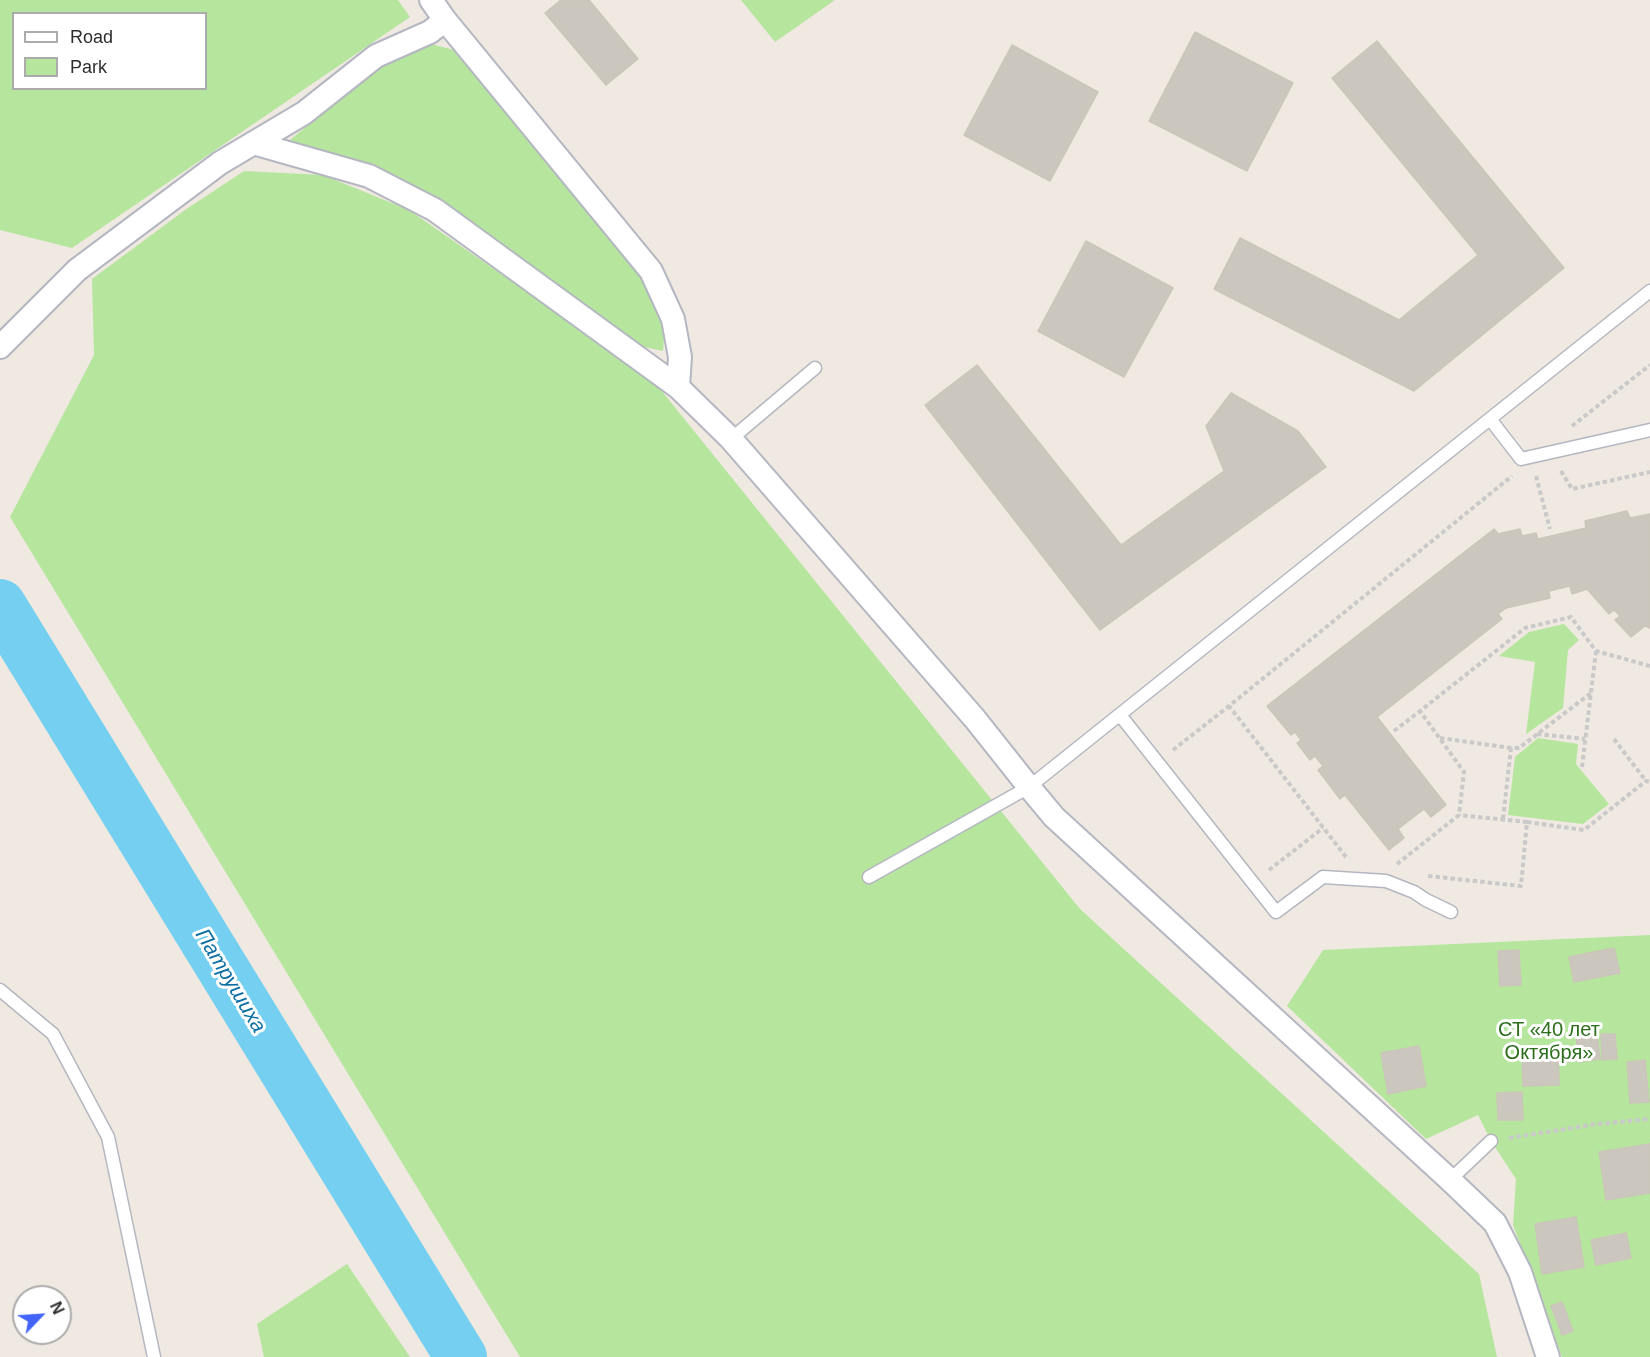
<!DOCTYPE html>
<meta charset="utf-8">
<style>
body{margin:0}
#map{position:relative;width:1650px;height:1357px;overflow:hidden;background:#efe9e1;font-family:Arial,sans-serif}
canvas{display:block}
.legend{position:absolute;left:12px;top:12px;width:195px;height:78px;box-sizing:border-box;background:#fff;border:2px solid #ababab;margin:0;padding:8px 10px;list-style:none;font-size:18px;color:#2e2e2e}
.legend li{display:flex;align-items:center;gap:12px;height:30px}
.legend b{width:30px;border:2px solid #ababab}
.north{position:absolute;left:12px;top:1285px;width:60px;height:60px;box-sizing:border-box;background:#fff;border:2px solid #ababab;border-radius:50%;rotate:65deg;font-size:16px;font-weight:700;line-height:24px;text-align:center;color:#2e2e2e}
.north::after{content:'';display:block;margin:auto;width:21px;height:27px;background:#4264fb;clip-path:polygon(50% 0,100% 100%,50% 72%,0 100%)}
</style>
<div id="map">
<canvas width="1650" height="1357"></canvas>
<ul class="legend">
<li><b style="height:8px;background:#fff"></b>Road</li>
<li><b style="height:16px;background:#b6e59e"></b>Park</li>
</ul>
<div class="north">N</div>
</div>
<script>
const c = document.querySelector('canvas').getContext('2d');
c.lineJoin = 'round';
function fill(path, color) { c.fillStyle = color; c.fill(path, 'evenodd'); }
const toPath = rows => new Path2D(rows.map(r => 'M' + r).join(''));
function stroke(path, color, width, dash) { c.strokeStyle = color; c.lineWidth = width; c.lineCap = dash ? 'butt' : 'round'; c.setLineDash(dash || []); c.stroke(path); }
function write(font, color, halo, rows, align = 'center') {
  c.font = font + ' Arial,sans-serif'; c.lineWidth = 6; c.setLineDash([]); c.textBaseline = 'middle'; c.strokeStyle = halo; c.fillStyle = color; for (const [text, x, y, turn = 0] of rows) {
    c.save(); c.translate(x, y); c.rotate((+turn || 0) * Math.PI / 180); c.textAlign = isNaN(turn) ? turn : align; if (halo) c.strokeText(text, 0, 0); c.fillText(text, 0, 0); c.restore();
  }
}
fill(toPath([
 [0,0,398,0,410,17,72,248,0,230],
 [14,14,206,14,206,88,14,88],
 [741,0,835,0,775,42],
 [427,43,458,51,651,286,665,324,663,351,640,346,434,196,359,161,285,144,382,64],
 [244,171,323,175,409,210,652,379,1080,909,1479,1274,1497,1357,520,1357,10,517,94,355,92,279,185,210],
 [1564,624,1579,640,1568,650,1563,708,1526,734,1535,662,1499,656,1529,632],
 [1538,738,1578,744,1576,764,1609,804,1583,824,1508,815,1515,757],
 [1650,935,1650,1357,1562,1357,1513,1225,1516,1179,1491,1141,1478,1115,1426,1139,1287,1006,1323,950],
 [347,1264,410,1357,264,1357,257,1324]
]), '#b6e59e');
stroke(toPath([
 [0,605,461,1357]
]), '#75cff0', 52);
const building = toPath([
 [561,0,589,0,638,59,606,85,545,13,561,0],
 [1195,32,1293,83,1247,171,1149,121,1195,32],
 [1377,41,1564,268,1414,391,1214,289,1240,238,1399,320,1478,255,1332,78,1377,41],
 [1012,45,1098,92,1050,181,964,135,1012,45],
 [1086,241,1173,288,1124,377,1038,331,1086,241],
 [977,365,1121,545,1224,471,1206,426,1231,393,1298,431,1326,467,1100,630,925,405,977,365],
 [1627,511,1630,518,1650,514,1650,628,1645,626,1631,637,1615,620,1620,616,1614,610,1609,614,1587,589,1572,594,1570,586,1549,591,1550,598,1506,608,1498,614,1502,619,1377,717,1446,805,1431,817,1424,809,1398,829,1404,838,1389,850,1345,795,1340,799,1318,770,1323,766,1315,756,1310,760,1297,743,1301,740,1295,732,1291,735,1267,706,1494,529,1498,534,1520,529,1522,536,1536,533,1538,539,1586,528,1585,521,1627,511],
 [1614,948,1620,973,1574,982,1569,957,1614,948],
 [1519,950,1521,985,1500,986,1498,951,1519,950],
 [1597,1032,1600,1059,1579,1062,1576,1034,1597,1032],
 [1601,1034,1615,1034,1617,1059,1602,1060,1601,1034],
 [1419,1046,1426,1086,1388,1094,1381,1053,1419,1046],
 [1558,1047,1559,1085,1523,1086,1522,1048,1558,1047],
 [1645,1060,1649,1102,1630,1103,1627,1062,1645,1060],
 [1522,1092,1523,1120,1498,1120,1497,1093,1522,1092],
 [1650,1144,1650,1193,1606,1200,1599,1152,1650,1144],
 [1576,1217,1584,1267,1542,1274,1535,1224,1576,1217],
 [1626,1233,1631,1258,1596,1265,1591,1240,1626,1233],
 [1562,1302,1573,1331,1562,1335,1551,1306,1562,1302]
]);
fill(building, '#cbc7bf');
stroke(building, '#cbc5ba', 1.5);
const lane = toPath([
 [1490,419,1521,459,1650,430],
 [731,439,815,368],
 [1120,715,1276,912,1323,877,1386,881,1414,892,1426,900,1451,912],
 [869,877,1029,787,1650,291],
 [0,990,53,1034,108,1137,154,1357],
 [1450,1180,1491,1141]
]);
const street = toPath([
 [431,0,445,20,651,271,673,319,680,357,678,387,731,439,975,719,1029,787,1054,817,1450,1180,1495,1223,1520,1272,1548,1357],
 [253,143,369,176,435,210,678,387],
 [0,347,77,270,220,163,304,113,376,56,430,32,445,20]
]);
stroke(lane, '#b4b7c1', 15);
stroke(street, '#b4b7c1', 26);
stroke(toPath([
 [1572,426,1650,365],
 [1561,471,1572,489,1650,472],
 [1536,476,1550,529],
 [1394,731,1420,711],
 [1537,734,1585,739],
 [1440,738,1511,748],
 [1614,739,1646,781],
 [1173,750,1229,706],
 [1582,767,1596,651],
 [1503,819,1511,748,1519,748,1591,693],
 [1527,822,1584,830,1646,781,1650,782],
 [1346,857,1229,706,1512,476],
 [1397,864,1459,815,1464,772,1420,711,1525,628,1571,617,1596,651,1650,666],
 [1269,870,1323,828],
 [1428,876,1521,886,1527,822,1459,815],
 [1509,1138,1597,1124,1650,1119]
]), '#c9c9c9', 4, [4.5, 3]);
stroke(lane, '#fff', 12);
stroke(street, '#fff', 22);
write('20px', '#2c6e1b', '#fff', [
 ["СТ «40 лет",1549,1030],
 ["Октября»",1549,1053]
]);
write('italic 21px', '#0d6fa3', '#fff', [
 ["Патрушиха",230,981,59]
]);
</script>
